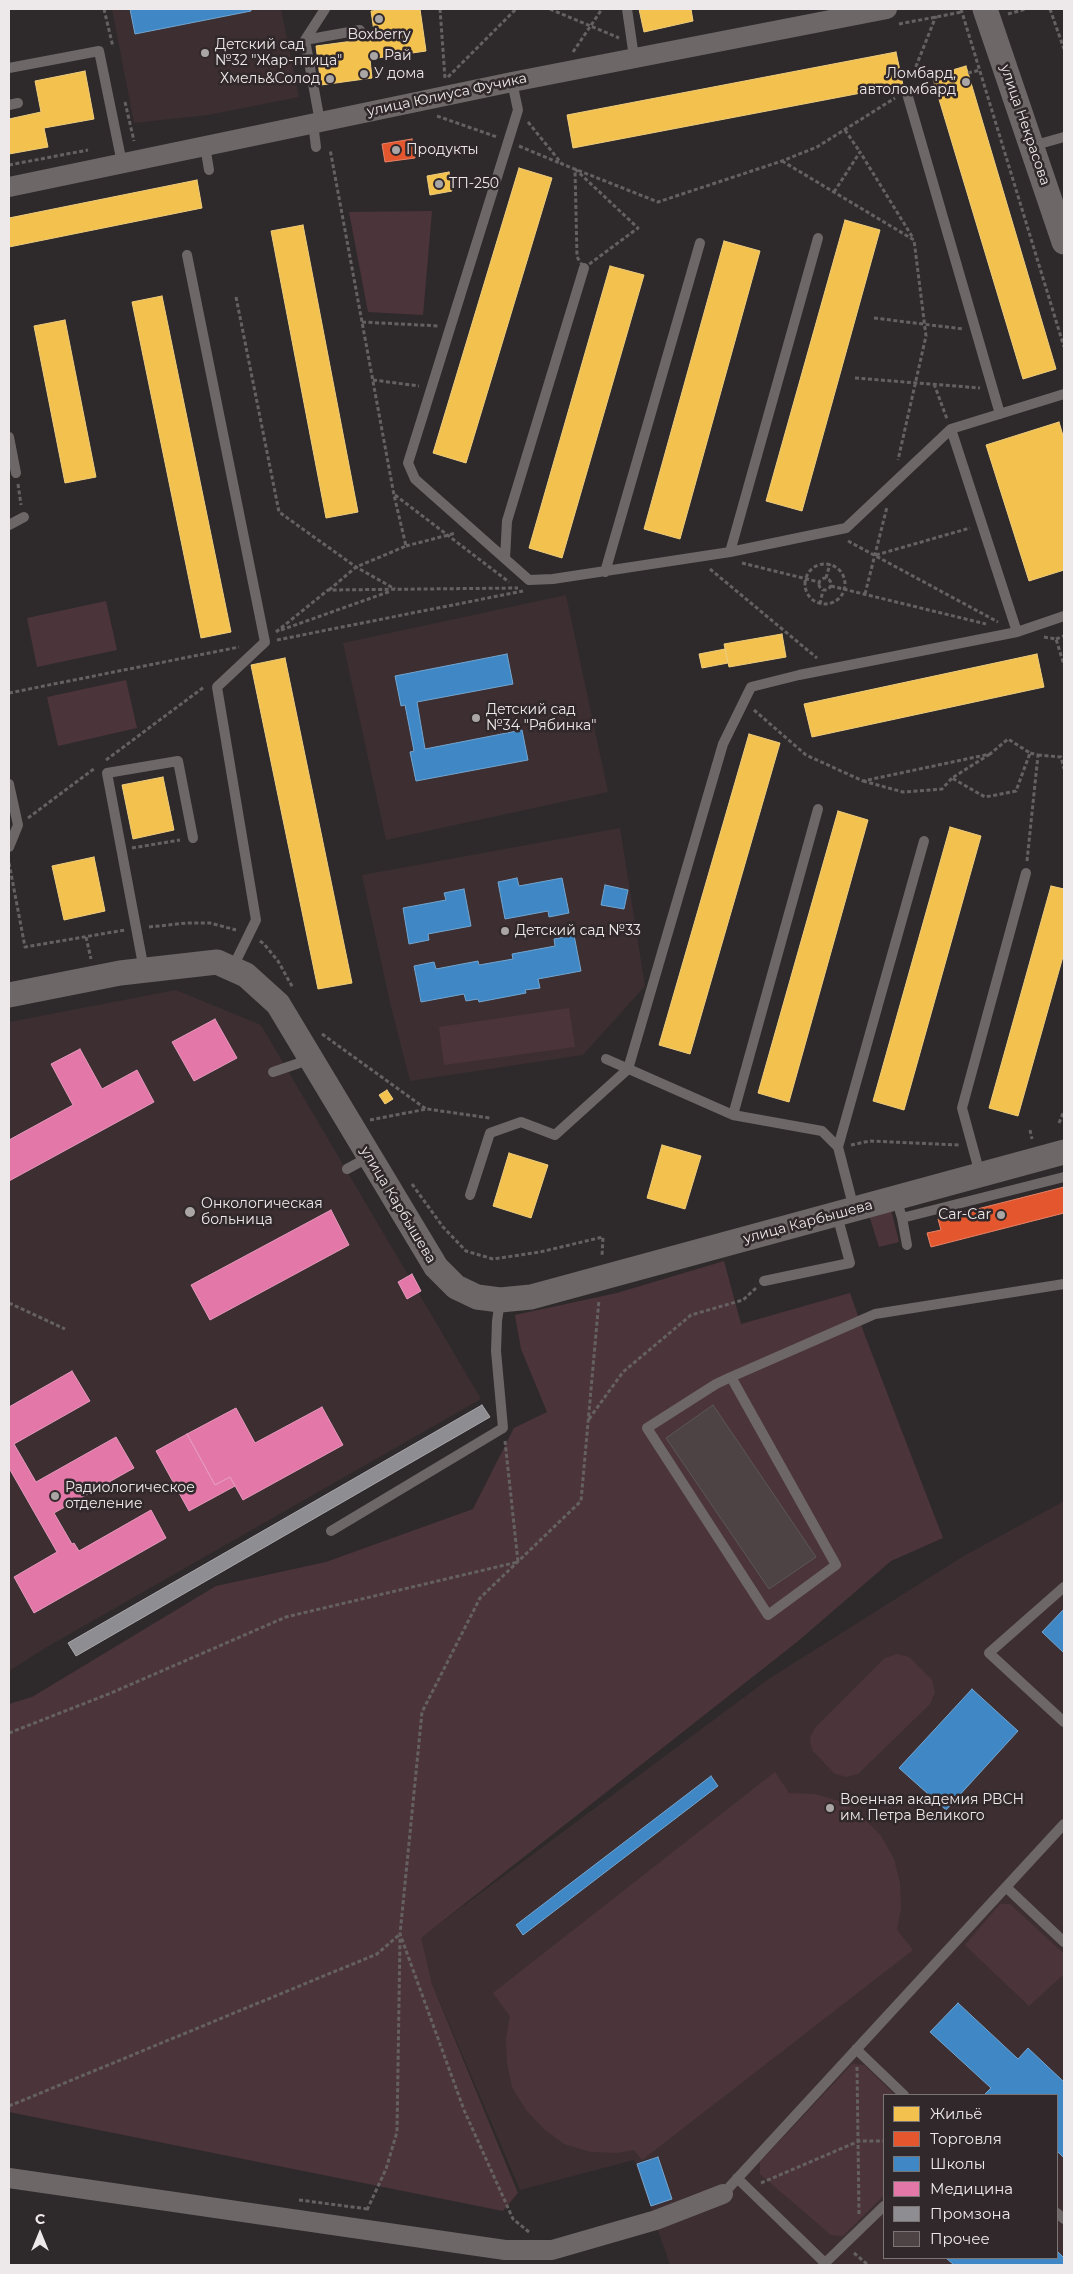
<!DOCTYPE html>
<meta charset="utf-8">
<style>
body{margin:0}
#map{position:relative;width:1073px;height:2274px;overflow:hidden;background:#2e2a2b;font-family:Montserrat,sans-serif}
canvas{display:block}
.frame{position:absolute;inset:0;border:10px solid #ede8e9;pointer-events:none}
.legend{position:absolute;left:883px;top:2094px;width:175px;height:165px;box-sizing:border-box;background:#30282a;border:1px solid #7c7576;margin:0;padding:6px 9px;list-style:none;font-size:15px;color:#ede8e9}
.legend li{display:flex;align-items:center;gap:10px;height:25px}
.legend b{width:25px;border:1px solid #7c7576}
.north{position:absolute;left:15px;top:2209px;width:50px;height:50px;-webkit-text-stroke:4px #30282a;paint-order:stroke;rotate:0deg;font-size:14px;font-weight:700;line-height:20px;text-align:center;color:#ede8e9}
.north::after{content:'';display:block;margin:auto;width:18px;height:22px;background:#ede8e9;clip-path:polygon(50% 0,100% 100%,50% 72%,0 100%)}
</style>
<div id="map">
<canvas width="1073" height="2274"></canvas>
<div class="frame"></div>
<ul class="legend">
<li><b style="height:14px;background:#f2c14e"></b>Жильё</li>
<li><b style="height:14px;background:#e4572e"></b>Торговля</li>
<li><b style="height:14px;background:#3f88c5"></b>Школы</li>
<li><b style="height:14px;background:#e377a8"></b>Медицина</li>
<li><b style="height:14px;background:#8d8d92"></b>Промзона</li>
<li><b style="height:14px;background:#4d4345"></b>Прочее</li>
</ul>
<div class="north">С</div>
</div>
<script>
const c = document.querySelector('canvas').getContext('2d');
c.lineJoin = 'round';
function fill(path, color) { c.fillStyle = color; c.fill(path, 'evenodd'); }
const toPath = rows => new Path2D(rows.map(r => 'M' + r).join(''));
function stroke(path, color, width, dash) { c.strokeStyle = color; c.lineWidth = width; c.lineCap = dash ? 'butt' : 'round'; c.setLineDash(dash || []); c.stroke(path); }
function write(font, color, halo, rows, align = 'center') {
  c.font = font + ' Montserrat,sans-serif'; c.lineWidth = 5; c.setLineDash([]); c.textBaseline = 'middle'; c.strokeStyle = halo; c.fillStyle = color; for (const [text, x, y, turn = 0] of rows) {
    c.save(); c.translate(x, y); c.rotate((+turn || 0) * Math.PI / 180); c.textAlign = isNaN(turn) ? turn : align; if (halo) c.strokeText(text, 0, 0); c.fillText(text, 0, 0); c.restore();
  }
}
fill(toPath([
 [112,9,281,9,299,97,208,115,134,123],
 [566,595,608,792,386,840,343,643],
 [620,828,645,986,583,1055,410,1081,391,1007,362,875],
 [176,990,261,1025,481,1399,47,1647,9,1671,9,1022],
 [1064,1501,1064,2265,670,2265,634,2160,520,2190,432,1984,420,1938,770,1678,962,1557],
 [884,2095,1057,2095,1057,2258,884,2258]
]), '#3c2e31');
fill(toPath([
 [432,211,423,315,368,312,349,212],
 [106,601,117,650,37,667,27,618],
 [126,680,137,728,58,746,47,697],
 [569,1008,575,1047,444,1065,439,1027],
 [891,1209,899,1242,879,1247,869,1215],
 [724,1261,741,1324,850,1293,864,1333,943,1538,891,1561,797,1642,421,1938,432,1984,518,2193,503,2211,9,2112,9,1704,32,1697,216,1586,326,1562,473,1509,514,1428,547,1412,521,1349,515,1315,617,1293],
 [897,1654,909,1657,932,1680,935,1692,930,1704,858,1774,847,1777,835,1774,812,1750,810,1738,815,1728,885,1658],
 [775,1772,789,1793,815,1794,842,1802,862,1816,881,1836,894,1859,900,1883,901,1908,897,1930,913,1950,642,2160,634,2150,617,2153,591,2152,564,2144,544,2129,526,2110,512,2087,507,2063,506,2038,510,2016,493,1993],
 [1000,1904,1010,1904,1064,1954,1064,1974,1029,2006,965,1945],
 [852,2064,864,2065,895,2095,884,2095,884,2195,843,2236,831,2235,760,2174,760,2162]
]), '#4c343b');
const homes = toPath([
 [388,9,420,9,426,51,370,59,372,78,321,85,316,46,375,38,371,11,388,9],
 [639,9,691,9,693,21,644,32,639,9],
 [896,52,903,85,573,148,567,115,896,52],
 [966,66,1056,369,1023,379,932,76,966,66],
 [85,71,94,119,44,128,48,147,9,154,9,119,41,112,35,81,85,71],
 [519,168,552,178,466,463,433,453,519,168],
 [449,172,452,191,430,195,427,176,449,172],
 [197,180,202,208,9,247,9,218,197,180],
 [845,220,880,230,802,511,766,501,845,220],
 [303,225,358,512,326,518,271,231,303,225],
 [724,241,760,251,680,539,644,529,724,241],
 [610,266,644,275,562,558,529,548,610,266],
 [162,296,231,632,201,638,132,302,162,296],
 [65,320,96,477,65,483,34,326,65,320],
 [1059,422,1064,439,1064,570,1029,581,986,445,1059,422],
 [782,634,786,657,729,667,724,644,782,634],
 [725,649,728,663,702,668,699,654,725,649],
 [1037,654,1044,687,812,737,804,704,1037,654],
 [285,658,352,983,318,989,251,665,285,658],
 [749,734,780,743,690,1054,659,1045,749,734],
 [163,777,174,830,133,839,122,785,163,777],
 [838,811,868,820,789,1102,758,1093,838,811],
 [950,827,981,836,904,1110,873,1101,950,827],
 [94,857,105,911,64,920,52,866,94,857],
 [1051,886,1064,889,1064,953,1018,1116,989,1108,1051,886],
 [387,1090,393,1099,385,1104,379,1095,387,1090],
 [662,1145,701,1156,685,1209,647,1198,662,1145],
 [509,1153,548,1165,531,1218,493,1206,509,1153]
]);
fill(homes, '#f2c14e');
stroke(homes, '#f0cd7c', 1);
const shops = toPath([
 [412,139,415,158,385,162,382,144,412,139],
 [1064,1187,1064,1213,931,1247,927,1233,941,1230,938,1219,1064,1187]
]);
fill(shops, '#e4572e');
stroke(shops, '#e78266', 1);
const schools = toPath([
 [130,9,251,9,251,11,135,34,130,9],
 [507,654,513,684,417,702,425,749,522,730,528,760,416,781,410,752,414,751,405,705,401,706,395,676,507,654],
 [517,878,519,886,562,878,569,913,549,917,548,911,505,919,498,882,517,878],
 [605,885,628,890,624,909,601,905,605,885],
 [464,889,471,926,428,934,429,940,409,944,403,908,446,900,444,893,464,889],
 [574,935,581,971,538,979,540,988,525,990,526,993,479,1002,478,999,466,1001,464,994,421,1002,414,966,434,962,436,969,478,961,479,965,513,959,512,954,555,946,554,939,574,935],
 [1064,1609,1064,1653,1042,1632,1064,1609],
 [972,1689,1018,1731,946,1810,899,1768,972,1689],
 [711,1776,718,1786,523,1935,516,1925,711,1776],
 [958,2003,1018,2059,1028,2048,1064,2082,1064,2158,1057,2151,1057,2095,984,2095,991,2088,930,2032,958,2003],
 [658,2157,672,2199,651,2206,637,2164,658,2157],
 [1057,2251,1064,2258,1064,2265,954,2265,946,2258,1057,2258,1057,2251]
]);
fill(schools, '#3f88c5');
stroke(schools, '#73a5d0', 1);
const health = toPath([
 [215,1019,237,1058,194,1081,172,1042,215,1019],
 [80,1049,102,1089,137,1070,154,1102,9,1181,9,1140,73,1105,51,1064,80,1049],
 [331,1210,349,1245,210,1320,191,1285,331,1210],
 [412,1274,421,1291,407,1299,398,1282,412,1274],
 [72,1371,90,1401,14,1444,36,1482,116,1437,134,1468,54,1513,72,1544,74,1543,79,1551,151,1510,166,1538,34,1613,14,1577,57,1552,9,1468,9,1407,72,1371],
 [322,1407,343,1445,243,1500,230,1477,215,1485,187,1434,236,1408,255,1443,322,1407],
 [187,1434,215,1485,230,1477,235,1486,189,1511,156,1451,187,1434]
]);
fill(health, '#e377a8');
stroke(health, '#e699bc', 1);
const industry = toPath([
 [482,1405,490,1417,76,1656,68,1643,482,1405]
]);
fill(industry, '#8d8d92');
stroke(industry, '#aaa8ac', 1);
const building = toPath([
 [713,1405,816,1557,769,1589,666,1438,713,1405]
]);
fill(building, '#4d4345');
stroke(building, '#5b5758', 1);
stroke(toPath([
 [104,9,113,47],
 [440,9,445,78],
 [550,9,619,38],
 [961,9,1064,347],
 [1050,9,1064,49],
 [1008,14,1026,9],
 [899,24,962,12],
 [573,52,602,9],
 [968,73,980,70],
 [448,77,516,9],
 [911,79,936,16],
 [125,102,134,141],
 [437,116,497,137],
 [528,122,562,164,658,202,782,161,817,147,895,98],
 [845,130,860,152],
 [519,146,562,164],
 [782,161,914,240,926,336,898,460],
 [9,165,88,150],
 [575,169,638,228,584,268,577,257,575,169],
 [834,192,860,152,913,238],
 [236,297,279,512,356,567,395,589],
 [874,318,963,329],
 [362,322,439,326],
 [855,378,980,388],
 [373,380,419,386],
 [934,384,947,419],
 [18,484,21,505],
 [395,495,509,582],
 [848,541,998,622],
 [406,546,456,533],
 [876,555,970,528],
 [742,563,819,582],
 '805 584a20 20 0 1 1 40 0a20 20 0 1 1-40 0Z',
 [710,569,817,658],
 '819 584a6 6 0 1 1 12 0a6 6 0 1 1-12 0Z',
 [826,578,830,564],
 [831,586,986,624],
 [329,590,356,567,406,546,394,495,330,149],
 [865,594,887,507],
 [820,604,823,590],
 [281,630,391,591],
 [276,632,328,590,518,588],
 [1044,637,1056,639,1064,665],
 [1056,639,1064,636],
 [277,640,523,591],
 [9,693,239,647],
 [754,710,806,755,863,781,990,754,1008,739,1030,753,1016,791,985,797,952,778,990,754],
 [1038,755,1061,757,1064,769],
 [106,760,204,687],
 [863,781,903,792,942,789,952,778],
 [28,818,95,768],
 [132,848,180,840],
 [1027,861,1038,755,1030,753],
 [9,863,25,947,125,930],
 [149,927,187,923,210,923,236,930],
 [86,937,91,959],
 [260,941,264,944,278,961,293,988],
 [322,1034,426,1109],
 [370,1120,427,1109,490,1118],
 [1059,1123,1064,1111],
 [1030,1130,1032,1139],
 [851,1145,870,1141,959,1145],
 [412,1184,443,1227,466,1251,493,1259,540,1252,603,1237,602,1256],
 [9,1303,65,1329],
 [589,1419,623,1372,691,1315,743,1300,756,1288],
 [9,1733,111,1693,286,1617,518,1562,505,1441],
 [857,2067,859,2214],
 [9,2106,377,1954,400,1934],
 [761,2183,859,2141,884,2141],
 [299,2200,368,2209],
 [367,2210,386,2169,397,2132,400,1937],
 [529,2232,513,2219,464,2110,400,1934,422,1712,480,1598,581,1501,599,1300],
 [854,2253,868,2265]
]), '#656162', 3, [4, 2.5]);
stroke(toPath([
 [627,9,634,57],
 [305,40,360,30],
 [9,68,99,51,122,163],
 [512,82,518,110,408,463,415,479,529,580,553,579,730,552,846,528,951,429,1064,394],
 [906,90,1000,414],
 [9,105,18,103],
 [320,122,305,40,325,9],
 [313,123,316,147],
 [205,146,209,170],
 [1032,146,1064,137],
 [187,255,265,642,217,687,256,920,232,969],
 [951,429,1017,632,1064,616],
 [9,437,16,473],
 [9,525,24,517],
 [730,552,818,238],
 [505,559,507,521,584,268],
 [605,572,700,243],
 [9,784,18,825,9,847],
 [144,970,107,773,178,761,193,838],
 [606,1059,733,1115,822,1131,838,1147],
 [273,1072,311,1059],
 [733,1115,818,809],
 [347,1169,369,1157],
 [980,1174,962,1108,1026,873],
 [470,1195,490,1133,521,1122,555,1135,628,1069,723,744,751,687,799,675,1017,632],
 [896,1198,902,1218,1064,1177],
 [854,1209,838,1147,924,841],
 [902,1218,907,1245],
 [764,1281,850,1263,837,1215],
 [731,1377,836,1565,768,1615,647,1428,716,1384,731,1377,875,1314,1064,1284],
 [331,1531,503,1428,496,1351,497,1321,500,1301],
 [1064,1587,989,1653,1064,1722],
 [1006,1887,1064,1942],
 [856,2049,904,2095],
 [737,2178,825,2263],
 [723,2194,1064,1824],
 [1057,2213,1064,2219],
 [823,2265,884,2206]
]), '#6d6768', 10);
stroke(toPath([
 [9,187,512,82,887,9],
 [9,2178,505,2250,552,2250,656,2220,723,2194]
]), '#6d6768', 20);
stroke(toPath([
 [985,9,1064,242],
 [9,995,120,973,217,962,246,975,278,1004,436,1267,456,1287,477,1297,500,1300,531,1297,1064,1152]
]), '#6d6768', 25);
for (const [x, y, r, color] of [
 [379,19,5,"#aaa6a6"],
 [205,53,5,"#aaa6a6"],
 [374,56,5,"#aaa6a6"],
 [364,74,5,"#aaa6a6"],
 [330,79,5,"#aaa6a6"],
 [966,82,5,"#aaa6a6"],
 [396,150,5,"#aaa6a6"],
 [439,184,5,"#aaa6a6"],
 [476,718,5,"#aaa6a6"],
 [505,931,5,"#aaa6a6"],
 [190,1212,6,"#aaa6a6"],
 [1001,1215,5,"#aaa6a6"],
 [55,1496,5,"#aaa6a6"],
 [830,1808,5,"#aaa6a6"]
]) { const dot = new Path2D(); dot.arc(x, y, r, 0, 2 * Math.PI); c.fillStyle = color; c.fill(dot); stroke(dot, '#30282a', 2); }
write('14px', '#ede8e9', '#30282a', [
 ["Boxberry",379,35,"center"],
 ["Детский сад",215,45],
 ["№32 \"Жар-птица\"",215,61],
 ["Рай",384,56],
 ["У дома",374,74],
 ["Ломбард,",956,74,"right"],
 ["автоломбард",956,90,"right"],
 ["Хмель&Солод",320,79,"right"],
 ["Продукты",406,150],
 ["ТП-250",449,184],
 ["Детский сад",486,710],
 ["№34 \"Рябинка\"",486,726],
 ["Детский сад №33",515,931],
 ["Онкологическая",201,1204],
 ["больница",201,1220],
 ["Car-Car",991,1215,"right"],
 ["Радиологическое",65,1488],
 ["отделение",65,1504],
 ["Военная академия РВСН",840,1800],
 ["им. Петра Великого",840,1816]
], 'left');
write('14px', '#ede8e9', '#30282a', [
 ["улица Юлиуса Фучика",447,95,-12],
 ["улица Некрасова",1025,125,71],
 ["улица Карбышева",398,1205,59],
 ["улица Карбышева",808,1222,-15]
]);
</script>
